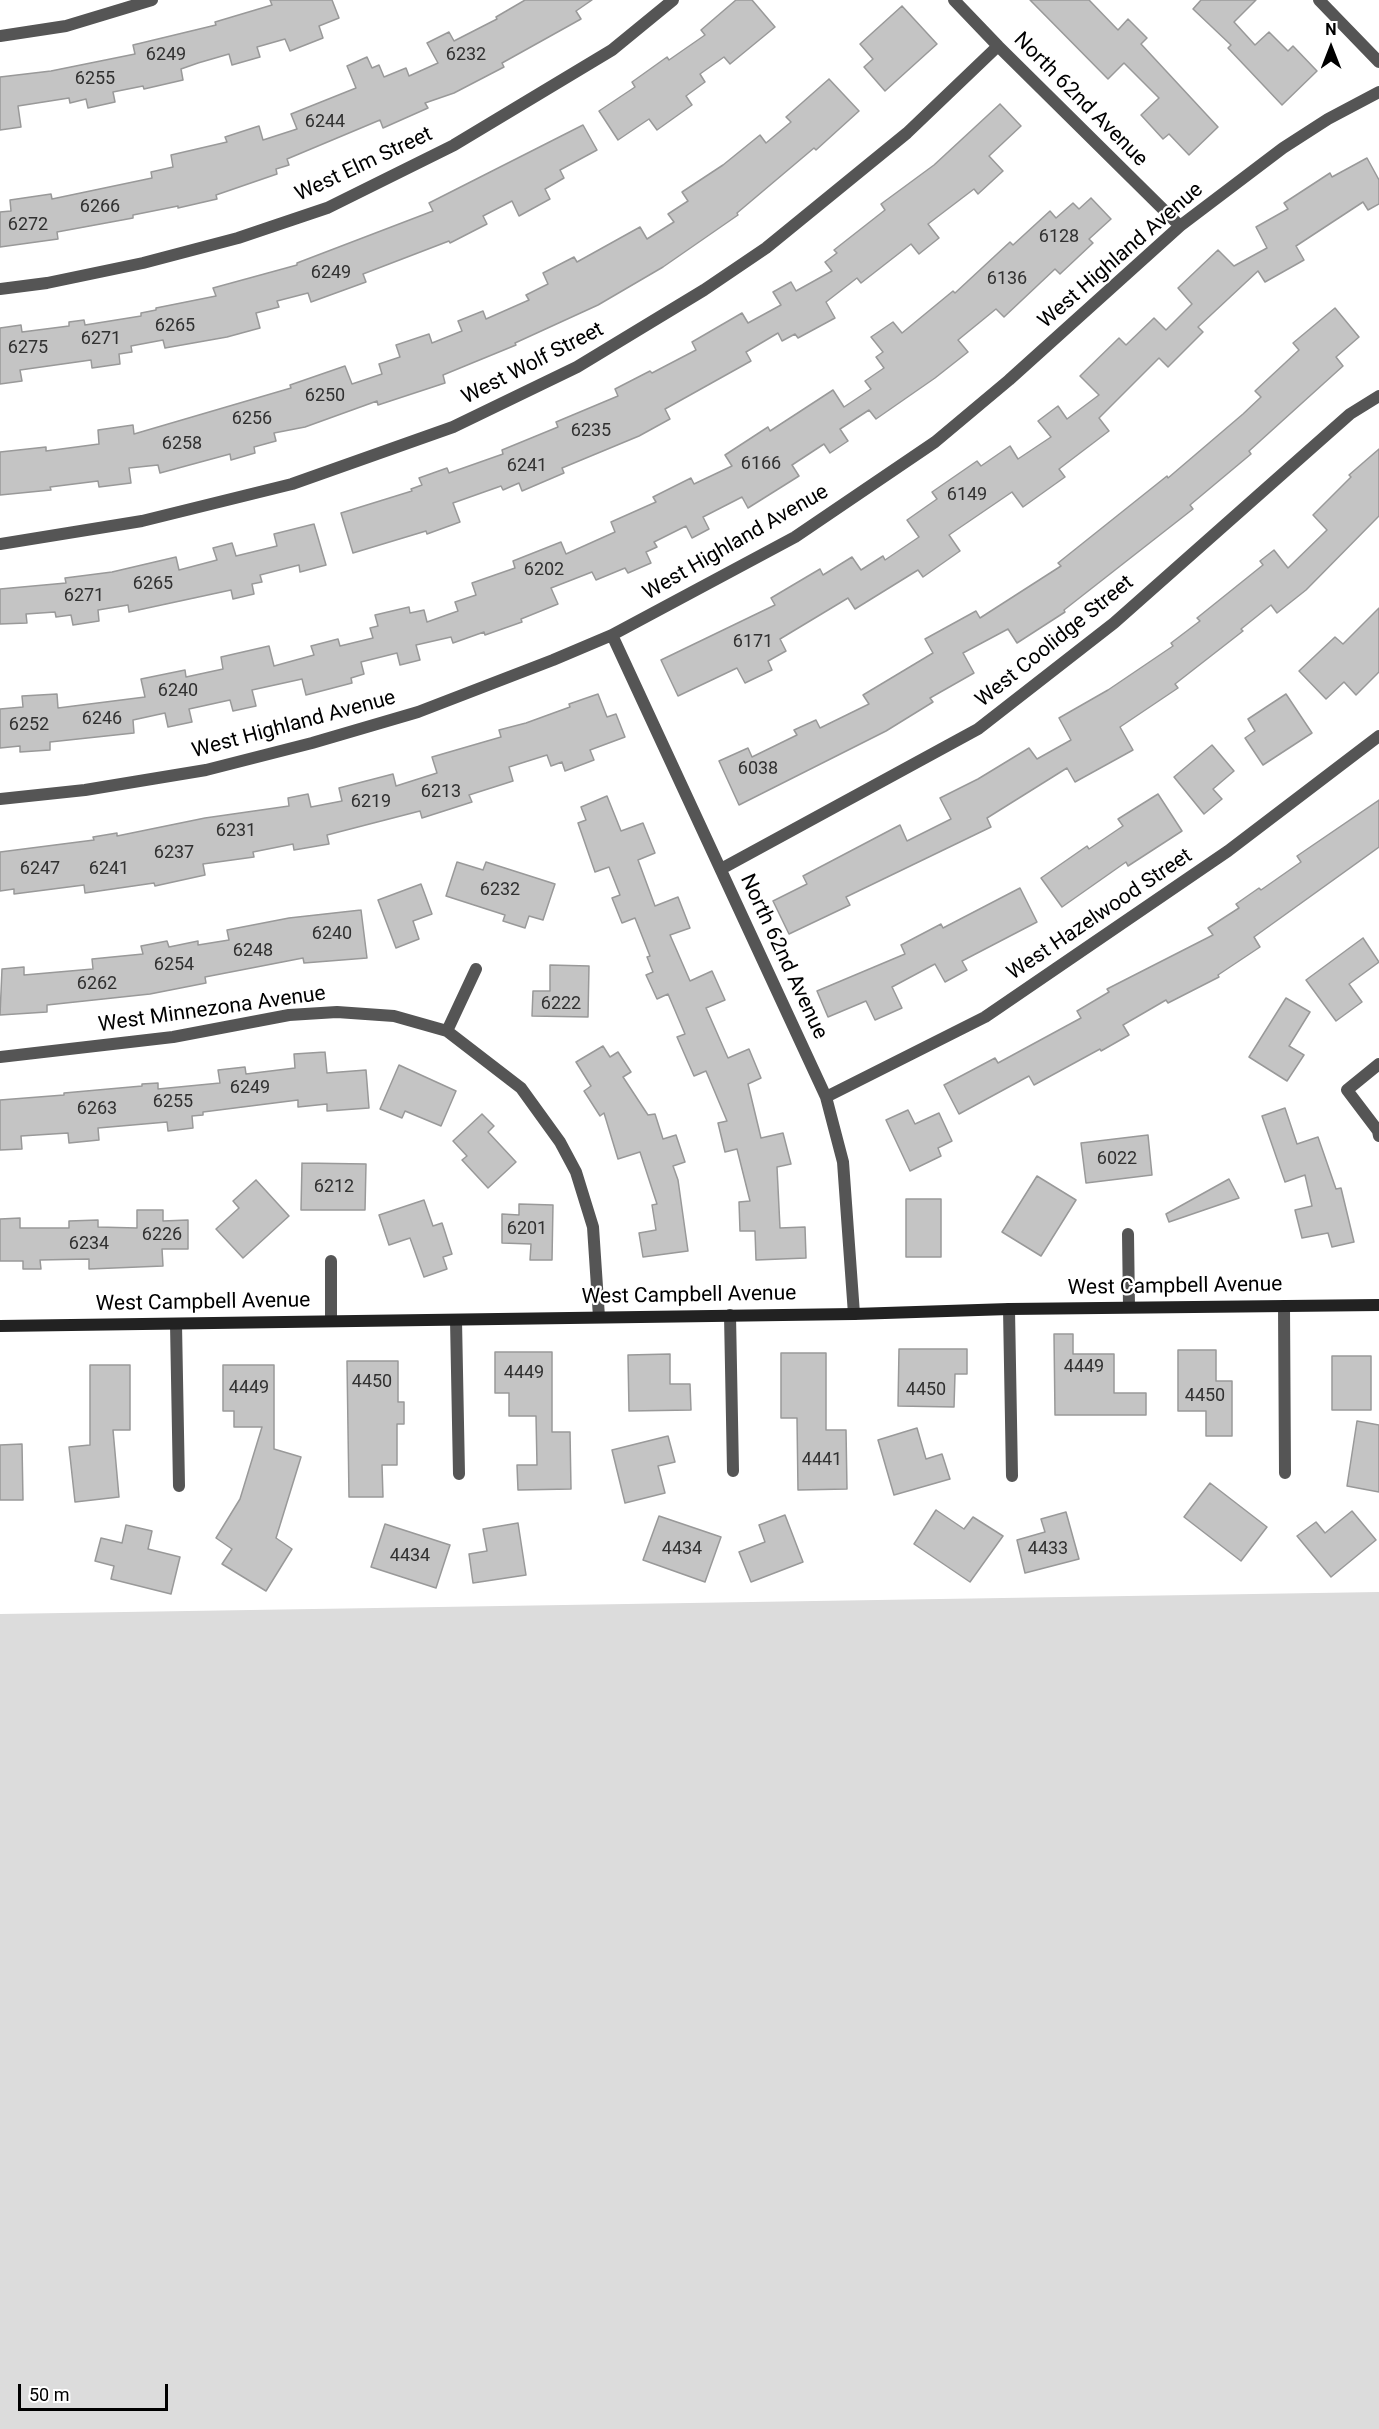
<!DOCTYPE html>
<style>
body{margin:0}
#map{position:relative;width:1379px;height:2429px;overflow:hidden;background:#fff;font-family:Roboto,sans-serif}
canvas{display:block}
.north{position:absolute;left:1301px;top:18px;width:60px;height:60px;-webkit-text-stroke:4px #fff;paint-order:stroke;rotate:0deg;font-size:16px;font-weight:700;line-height:24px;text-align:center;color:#000}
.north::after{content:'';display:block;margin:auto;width:21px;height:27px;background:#000;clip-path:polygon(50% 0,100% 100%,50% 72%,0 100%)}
.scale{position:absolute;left:18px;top:2384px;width:150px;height:27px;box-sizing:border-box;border:3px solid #000;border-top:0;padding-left:8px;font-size:18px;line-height:21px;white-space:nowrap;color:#000;-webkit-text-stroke:4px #fff;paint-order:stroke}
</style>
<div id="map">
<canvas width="1379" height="2429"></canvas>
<div class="north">N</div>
<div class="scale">50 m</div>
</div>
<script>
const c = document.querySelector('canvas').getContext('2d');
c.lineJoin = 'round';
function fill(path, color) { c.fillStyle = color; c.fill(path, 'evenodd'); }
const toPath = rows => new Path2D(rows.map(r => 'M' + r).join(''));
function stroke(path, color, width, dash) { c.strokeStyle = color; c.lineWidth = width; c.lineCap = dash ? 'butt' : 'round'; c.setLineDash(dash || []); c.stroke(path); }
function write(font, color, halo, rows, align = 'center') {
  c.font = font + ' Roboto,sans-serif'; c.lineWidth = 4.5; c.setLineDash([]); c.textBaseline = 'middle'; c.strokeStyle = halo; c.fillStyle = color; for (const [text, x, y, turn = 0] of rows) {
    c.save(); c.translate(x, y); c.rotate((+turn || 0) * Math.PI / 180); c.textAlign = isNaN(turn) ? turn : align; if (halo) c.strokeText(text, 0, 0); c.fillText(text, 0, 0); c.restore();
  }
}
fill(toPath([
 [1379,1592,1379,2429,0,2429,0,1614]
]), '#dcdcdc');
const building = toPath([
 [270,0,332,0,339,18,319,26,323,38,290,51,285,39,257,47,260,57,232,65,229,54,198,63,181,69,183,80,144,89,143,86,113,92,115,102,88,108,86,99,70,103,69,98,18,106,21,127,0,130,0,77,51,71,135,54,133,45,216,25,215,22,272,5,270,0],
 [525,0,592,0,576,11,581,19,502,63,504,67,454,93,425,103,428,108,383,128,380,120,287,159,289,165,276,169,277,174,216,195,217,199,178,208,178,206,133,215,133,218,57,232,58,239,0,247,0,212,11,211,10,200,51,194,52,199,152,178,151,172,173,167,171,155,227,142,225,137,259,126,263,140,297,129,291,114,356,88,347,66,367,57,372,68,379,65,384,77,406,68,409,76,438,63,427,43,449,32,454,41,497,19,496,17,525,0],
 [736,0,752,0,775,27,730,64,724,57,700,74,705,82,686,96,692,105,657,130,649,119,618,140,599,111,635,87,632,82,667,57,669,60,705,35,701,30,736,0],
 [1030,0,1089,0,1118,30,1128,19,1147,38,1141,44,1218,127,1189,155,1169,134,1163,139,1141,115,1159,98,1124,63,1108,79,1030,0],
 [1201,0,1256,0,1234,22,1255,45,1269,32,1288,51,1293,46,1317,71,1282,105,1228,48,1231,45,1193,9,1201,0],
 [902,6,937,44,885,91,864,67,873,59,860,44,902,6],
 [829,79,859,111,816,150,814,148,737,213,738,215,663,267,598,305,515,343,516,345,443,375,445,383,378,405,377,401,305,427,274,433,276,441,254,447,255,453,231,460,230,454,160,473,158,465,129,468,131,483,99,487,98,481,50,487,51,490,0,495,0,452,46,447,46,451,99,444,98,430,133,425,134,434,291,388,290,385,345,366,352,384,382,374,379,364,400,357,396,345,429,334,432,343,462,331,458,321,483,311,486,319,529,300,526,295,548,284,543,273,574,257,577,262,640,227,647,239,674,222,668,214,688,201,682,192,723,165,760,135,766,143,791,122,786,117,829,79],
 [1000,104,1021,126,989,156,1003,171,978,194,974,189,928,224,939,238,919,254,911,244,861,283,857,278,826,302,835,318,798,338,795,334,782,341,778,333,746,352,751,361,665,409,670,419,639,436,562,468,564,473,522,491,519,483,503,490,501,486,453,503,460,522,427,534,426,531,353,553,341,513,412,491,411,489,422,485,419,478,447,468,449,473,503,454,502,450,558,427,556,422,618,396,615,389,650,371,652,373,696,350,692,342,742,313,748,323,781,305,773,292,791,282,796,291,832,271,825,262,837,253,834,250,885,210,881,204,934,165,1000,104],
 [583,125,597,150,560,170,564,178,545,189,550,199,519,216,512,201,483,216,487,224,450,243,449,241,363,274,366,282,311,302,308,293,277,301,279,307,256,313,260,328,227,337,165,348,163,340,131,346,132,352,119,354,120,364,92,368,91,360,20,370,22,381,0,384,0,328,21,325,22,332,69,326,69,322,84,320,85,325,141,316,141,313,156,310,156,308,216,296,213,288,297,265,297,263,433,211,429,203,583,125],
 [1367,158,1379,180,1379,204,1368,210,1363,202,1296,246,1304,260,1265,282,1258,271,1198,327,1203,332,1168,367,1159,358,1099,418,1109,431,1059,469,1065,477,1023,507,1012,492,949,535,960,551,923,577,918,570,855,609,848,598,780,639,786,651,768,661,772,670,745,683,737,668,678,696,661,660,775,605,771,598,820,569,823,575,852,557,861,570,883,556,885,560,919,537,907,520,937,499,932,492,977,461,981,466,1010,446,1018,459,1051,437,1038,421,1058,406,1067,419,1099,395,1080,376,1119,338,1126,345,1154,318,1166,330,1192,304,1178,288,1218,250,1234,266,1267,248,1256,227,1288,209,1284,203,1330,173,1332,177,1367,158],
 [1091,198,1111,219,1089,239,1093,243,1060,274,1055,269,1004,317,996,309,958,340,968,352,935,378,876,419,869,410,840,429,848,441,830,453,824,444,792,465,799,476,748,508,742,497,703,517,709,529,692,538,686,526,654,542,657,547,646,552,651,563,628,573,625,568,596,580,592,572,551,588,558,604,521,619,522,622,485,635,484,632,453,643,451,637,416,645,420,660,400,665,397,653,361,662,364,674,351,678,352,683,306,695,302,679,252,690,256,706,233,711,230,700,189,709,192,722,168,727,165,713,133,720,134,733,50,742,50,750,20,752,20,746,0,748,0,709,23,707,22,696,57,694,58,708,145,697,141,679,185,670,186,677,223,669,221,657,269,646,274,666,314,655,311,646,338,639,340,646,373,638,370,628,378,626,375,615,409,607,410,613,424,610,427,622,458,611,455,602,476,595,472,583,515,568,513,561,561,542,566,554,615,532,611,522,656,502,653,497,691,478,694,484,732,466,725,455,768,427,770,431,833,390,844,407,871,389,865,381,884,368,876,357,883,352,871,337,893,322,902,333,953,291,955,293,1010,242,1013,245,1050,211,1056,218,1073,203,1079,209,1091,198],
 [1335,308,1359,337,1336,357,1343,366,1249,451,1251,454,1190,505,1193,509,1064,610,1065,612,1017,643,1008,629,963,653,974,673,930,698,933,702,886,731,739,805,719,761,748,748,752,757,797,735,794,730,816,720,820,728,869,704,863,695,933,653,925,639,976,611,980,618,1061,566,1058,563,1167,476,1168,478,1243,414,1261,397,1255,391,1299,350,1293,343,1335,308],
 [1379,449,1379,516,1306,590,1277,613,1271,605,1241,629,1243,631,1175,684,1178,688,1120,727,1133,750,1075,782,1067,768,987,818,991,827,846,897,850,905,789,934,773,901,807,884,803,876,900,825,907,841,951,819,940,798,978,779,1029,748,1037,759,1071,740,1059,718,1108,690,1173,646,1171,643,1200,621,1197,618,1263,565,1260,561,1274,550,1288,568,1327,530,1313,515,1351,477,1349,475,1379,449],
 [314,524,326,565,300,572,299,565,260,575,262,582,252,584,254,594,233,599,231,590,129,612,128,605,98,610,99,621,73,625,71,615,56,617,55,612,26,614,27,623,0,624,0,589,66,583,65,578,112,572,176,557,179,570,217,560,213,548,232,543,236,556,277,546,274,534,314,524],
 [1379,608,1379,672,1356,695,1344,682,1326,699,1299,671,1335,637,1343,644,1379,608],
 [598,694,607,717,616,714,625,737,590,750,594,760,565,771,562,762,551,766,547,755,509,767,513,781,469,795,472,802,422,818,420,811,327,835,329,844,294,850,293,844,253,852,254,857,203,864,205,875,155,886,154,883,85,893,84,885,14,894,14,889,0,891,0,852,94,840,93,837,117,833,117,836,205,818,289,806,288,798,308,794,311,807,342,801,339,788,393,774,396,786,437,773,432,757,501,737,499,730,526,723,570,707,569,704,598,694],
 [1286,694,1312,733,1263,765,1245,738,1255,731,1248,719,1286,694],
 [1212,745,1234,771,1213,789,1222,799,1204,814,1174,777,1212,745],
 [1158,794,1182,831,1128,866,1126,862,1062,907,1041,878,1087,846,1089,849,1123,826,1118,819,1158,794],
 [607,796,621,831,643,823,655,853,638,860,655,906,678,897,690,928,670,935,690,981,712,971,725,1000,706,1008,728,1058,749,1049,761,1078,748,1084,761,1138,783,1133,791,1164,777,1167,780,1228,805,1227,806,1258,756,1260,755,1231,740,1231,739,1202,750,1201,737,1149,725,1152,718,1123,727,1121,706,1071,694,1076,677,1037,685,1034,668,994,657,999,646,975,653,972,647,957,650,956,635,918,622,923,612,898,620,895,609,867,595,872,578,823,586,820,581,807,607,796],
 [1379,800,1379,847,1254,937,1260,947,1218,975,1219,977,1168,1003,1166,1000,1123,1025,1129,1035,1101,1051,1100,1049,1034,1085,1029,1076,959,1114,944,1085,995,1058,998,1063,1081,1018,1077,1011,1109,992,1107,989,1213,935,1208,928,1239,908,1236,904,1259,888,1261,890,1301,862,1297,856,1379,800],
 [457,862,483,870,486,862,555,884,543,920,529,916,525,928,503,921,505,915,446,896,457,862],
 [421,884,432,914,413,921,419,939,396,948,378,900,421,884],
 [1020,888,1037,922,962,961,967,970,945,982,935,964,892,987,902,1008,875,1020,866,1001,828,1017,817,991,905,954,901,945,941,924,943,928,1020,888],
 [361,910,367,958,304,963,303,958,205,977,206,983,150,994,47,1005,47,1012,0,1015,2,969,24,967,24,975,93,969,92,959,143,954,141,946,167,941,169,947,198,941,198,945,229,940,227,930,289,918,361,910],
 [1363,938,1379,962,1349,984,1362,1002,1336,1021,1306,980,1363,938],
 [550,965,589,966,588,1017,532,1016,533,991,550,991,550,965],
 [1286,998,1310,1012,1289,1046,1304,1055,1287,1081,1249,1057,1286,998],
 [603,1046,610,1057,618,1052,631,1072,623,1077,648,1115,655,1114,663,1139,676,1135,685,1162,673,1166,678,1180,688,1251,643,1257,639,1233,656,1230,652,1205,657,1204,640,1152,618,1159,604,1113,600,1116,584,1091,591,1086,576,1062,603,1046],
 [325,1052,327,1073,366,1070,369,1108,327,1111,327,1104,298,1107,298,1100,203,1112,203,1115,192,1116,193,1128,168,1131,167,1122,98,1128,99,1140,69,1143,68,1133,21,1136,22,1149,0,1150,0,1100,64,1095,64,1093,142,1086,142,1084,158,1083,158,1089,220,1083,218,1070,245,1067,246,1074,295,1068,294,1054,325,1052],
 [399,1065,456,1091,441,1126,405,1111,402,1118,380,1109,399,1065],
 [1285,1108,1297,1144,1318,1137,1336,1189,1341,1188,1354,1242,1332,1247,1328,1233,1302,1238,1295,1210,1312,1206,1305,1175,1285,1182,1262,1116,1285,1108],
 [908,1110,915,1124,939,1113,952,1141,938,1148,941,1156,910,1171,886,1120,908,1110],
 [482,1114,494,1126,488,1132,516,1162,488,1188,462,1160,467,1156,453,1141,482,1114],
 [1148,1135,1152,1175,1086,1183,1081,1143,1148,1135],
 [302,1163,366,1164,365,1210,301,1210,302,1163],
 [1037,1176,1076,1200,1041,1256,1002,1232,1037,1176],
 [1229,1179,1239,1198,1169,1222,1166,1214,1229,1179],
 [256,1180,289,1216,243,1258,216,1229,239,1208,233,1201,256,1180],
 [906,1199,941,1199,941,1257,906,1257,906,1199],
 [424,1200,433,1226,442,1223,452,1254,443,1257,447,1269,424,1277,410,1238,389,1245,379,1215,424,1200],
 [519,1204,553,1205,552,1260,530,1260,531,1244,502,1243,502,1214,519,1215,519,1204],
 [137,1210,163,1210,163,1221,188,1220,188,1249,162,1249,163,1266,89,1269,89,1259,40,1260,41,1269,23,1269,23,1261,0,1261,0,1219,20,1218,20,1228,69,1228,69,1221,98,1220,98,1227,137,1228,137,1210],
 [1054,1334,1073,1334,1073,1354,1114,1354,1114,1393,1146,1393,1146,1415,1055,1415,1054,1334],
 [899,1349,967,1349,967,1374,955,1374,954,1407,898,1406,899,1349],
 [1178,1350,1216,1350,1216,1381,1232,1381,1232,1436,1206,1436,1206,1411,1178,1411,1178,1350],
 [495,1352,552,1352,552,1432,570,1432,571,1489,518,1490,517,1465,537,1465,536,1416,509,1416,509,1393,495,1393,495,1352],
 [781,1353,826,1353,826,1430,846,1430,847,1489,798,1490,797,1418,781,1418,781,1353],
 [670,1354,670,1384,690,1384,691,1410,629,1411,628,1355,670,1354],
 [1332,1356,1371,1356,1371,1410,1332,1410,1332,1356],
 [347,1361,398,1361,398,1402,404,1402,404,1424,397,1424,397,1465,382,1465,383,1497,349,1497,347,1361],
 [90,1365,130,1365,130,1430,113,1430,119,1497,75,1502,69,1447,90,1445,90,1365],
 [223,1365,274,1365,274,1449,301,1457,276,1538,292,1549,266,1591,222,1564,232,1549,216,1538,240,1499,262,1427,234,1427,234,1411,223,1411,223,1365],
 [1357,1421,1379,1425,1379,1492,1347,1486,1357,1421],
 [917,1428,926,1459,942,1454,950,1479,894,1495,878,1440,917,1428],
 [668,1436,675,1462,658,1466,665,1493,625,1503,612,1450,668,1436],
 [22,1444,23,1500,0,1500,0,1445,22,1444],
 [1210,1483,1267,1527,1241,1561,1184,1517,1210,1483],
 [936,1510,964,1529,973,1517,1003,1536,970,1582,914,1544,936,1510],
 [1352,1511,1376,1540,1331,1577,1297,1536,1316,1522,1325,1533,1352,1511],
 [1066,1512,1079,1559,1025,1573,1017,1540,1045,1532,1041,1519,1066,1512],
 [785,1515,803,1562,751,1582,739,1552,765,1542,759,1525,785,1515],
 [659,1516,721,1537,705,1582,643,1560,659,1516],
 [518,1523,526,1575,473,1583,469,1554,487,1551,483,1529,518,1523],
 [385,1524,450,1545,436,1588,371,1567,385,1524],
 [126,1525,152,1531,148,1549,180,1557,171,1594,111,1579,114,1566,95,1561,101,1538,122,1543,126,1525]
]);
fill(building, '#c4c4c4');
stroke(building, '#999', 1.5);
stroke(toPath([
 [954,0,998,46,1180,226],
 [1319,0,1379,62],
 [0,36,66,26,152,0],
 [0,289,47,283,143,263,238,238,327,208,454,145,612,50,673,0],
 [0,544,142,521,292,484,453,427,577,367,704,290,766,248,907,133,998,46],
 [612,635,826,1097,843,1162,854,1314],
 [0,799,85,790,206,770,312,743,418,712,553,660,612,635,795,537,935,442,1009,380,1180,226,1283,148,1328,119,1379,92],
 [721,869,978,729,1114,623,1350,414,1379,396],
 [447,1031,476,969],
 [0,1057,173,1037,289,1015,337,1012,394,1016,447,1031,521,1088,560,1142,576,1172,593,1227,599,1317],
 [1379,1064,1347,1090,1378,1131,1379,1136],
 [826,1097,985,1017,1228,851,1379,736],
 [1128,1234,1129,1307],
 [331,1261,331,1320],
 [1284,1306,1285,1473],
 [1009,1309,1012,1476],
 [730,1315,733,1471],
 [456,1320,459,1474],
 [176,1324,179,1486]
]), '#555', 12);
stroke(toPath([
 [0,1326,854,1314,1009,1309,1379,1305]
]), '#222', 12);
write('18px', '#313131', null, [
 ["6249",166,55],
 ["6232",466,55],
 ["6255",95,79],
 ["6244",325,122],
 ["6266",100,207],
 ["6272",28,225],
 ["6128",1059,237],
 ["6249",331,273],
 ["6136",1007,279],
 ["6265",175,326],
 ["6271",101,339],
 ["6275",28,348],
 ["6250",325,396],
 ["6256",252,419],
 ["6235",591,431],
 ["6258",182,444],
 ["6166",761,464],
 ["6241",527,466],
 ["6149",967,495],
 ["6202",544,570],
 ["6265",153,584],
 ["6271",84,596],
 ["6171",753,642],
 ["6240",178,691],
 ["6246",102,719],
 ["6252",29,725],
 ["6038",758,769],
 ["6213",441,792],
 ["6219",371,802],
 ["6231",236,831],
 ["6237",174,853],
 ["6247",40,869],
 ["6241",109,869],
 ["6232",500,890],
 ["6240",332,934],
 ["6248",253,951],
 ["6254",174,965],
 ["6262",97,984],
 ["6222",561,1004],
 ["6249",250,1088],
 ["6255",173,1102],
 ["6263",97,1109],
 ["6022",1117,1159],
 ["6212",334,1187],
 ["6201",527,1229],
 ["6226",162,1235],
 ["6234",89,1244],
 ["4449",1084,1367],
 ["4449",524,1373],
 ["4450",372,1382],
 ["4449",249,1388],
 ["4450",926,1390],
 ["4450",1205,1396],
 ["4441",822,1460],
 ["4434",682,1549],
 ["4433",1048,1549],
 ["4434",410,1556]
]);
write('21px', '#000', '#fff', [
 ["North 62nd Avenue",1080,100,45],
 ["West Elm Street",364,165,-25],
 ["West Highland Avenue",1121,256,-41],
 ["West Wolf Street",533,364,-27],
 ["West Highland Avenue",736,543,-30],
 ["West Coolidge Street",1055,642,-39],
 ["West Highland Avenue",294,725,-15],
 ["West Hazelwood Street",1100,915,-34],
 ["North 62nd Avenue",783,957,65],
 ["West Minnezona Avenue",212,1010,-8],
 ["West Campbell Avenue",1175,1287,-1],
 ["West Campbell Avenue",689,1296,-1],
 ["West Campbell Avenue",203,1303,-1]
]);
</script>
